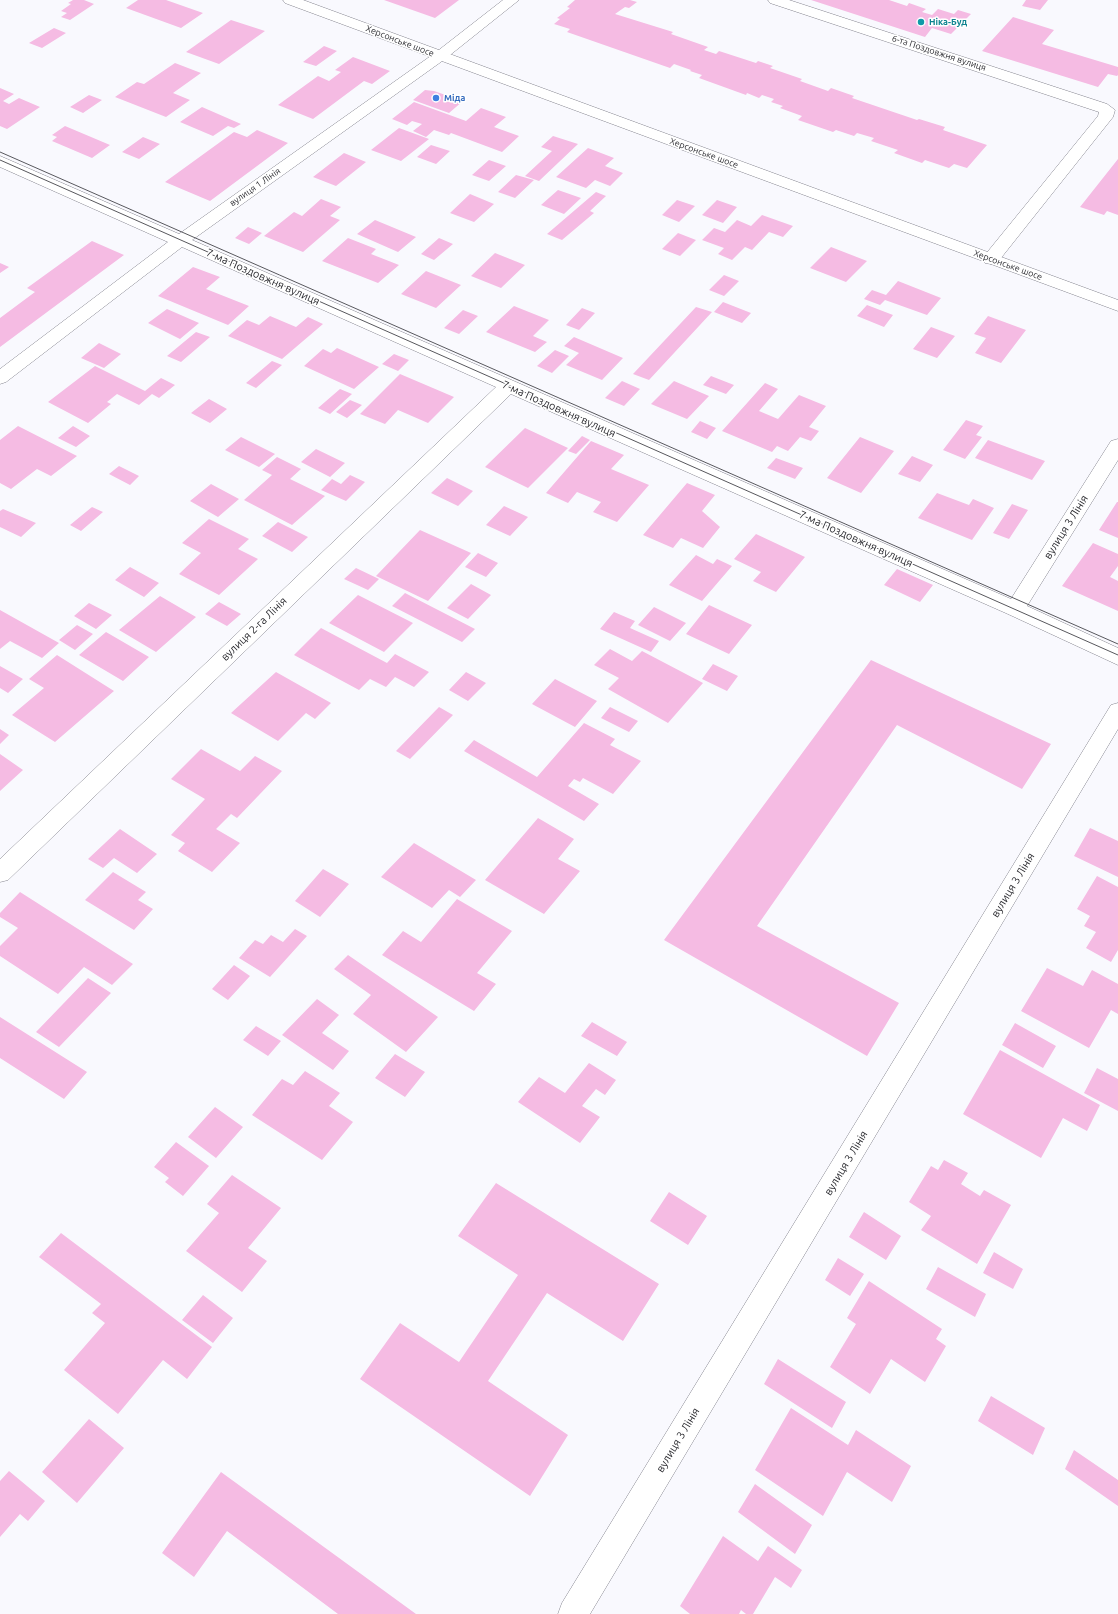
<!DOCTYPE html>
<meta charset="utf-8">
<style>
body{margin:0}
canvas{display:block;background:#f9f9fe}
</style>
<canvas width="1118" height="1614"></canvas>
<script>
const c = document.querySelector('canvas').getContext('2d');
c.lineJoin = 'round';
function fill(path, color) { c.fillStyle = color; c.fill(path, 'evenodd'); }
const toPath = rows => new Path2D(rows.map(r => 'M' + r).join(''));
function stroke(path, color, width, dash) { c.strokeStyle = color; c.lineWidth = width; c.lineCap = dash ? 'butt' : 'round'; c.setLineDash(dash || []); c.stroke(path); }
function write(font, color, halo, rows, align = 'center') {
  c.font = font + ' Ubuntu,sans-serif'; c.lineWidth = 3; c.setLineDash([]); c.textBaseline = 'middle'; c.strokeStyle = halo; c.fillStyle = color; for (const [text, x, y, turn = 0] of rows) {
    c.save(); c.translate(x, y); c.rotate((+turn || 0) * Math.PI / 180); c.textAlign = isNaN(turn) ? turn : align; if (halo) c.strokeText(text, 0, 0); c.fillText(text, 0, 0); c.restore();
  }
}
fill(toPath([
 [73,0,84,0,94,4,70,20,61,17,67,13,61,11,71,4,68,3],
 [138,0,166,0,203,13,181,28,126,8],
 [384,0,459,0,435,18],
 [575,0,630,0,637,2,629,8,625,7,615,14,673,32,671,34,708,47,704,50,716,54,719,51,756,63,758,61,773,66,770,68,802,79,800,81,828,91,831,88,854,96,852,98,917,120,919,119,945,127,943,130,987,145,967,168,954,164,949,168,925,160,922,163,894,153,898,150,871,141,874,138,857,133,854,136,836,130,833,132,798,120,802,116,780,108,783,106,771,102,774,99,762,95,759,98,747,93,746,95,699,78,702,75,690,71,691,70,674,64,670,68,567,32,570,29,554,24,560,19,557,18,570,8,567,7],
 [811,0,889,0,907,6,909,3,926,9,922,12,932,15,938,9,954,14,958,10,971,14,951,34,932,28,925,37],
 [1026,0,1048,0,1040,10,1022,6],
 [1013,17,1054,30,1042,44,1118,67,1118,75,1117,76,1108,74,1098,87,982,51],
 [231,20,265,31,219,64,186,52],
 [54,28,66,33,42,48,29,43],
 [324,46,337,51,316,66,303,62],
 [353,57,390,71,372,84,364,81,313,119,278,105,318,76,329,81,341,72,335,70],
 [175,63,201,73,173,93,190,100,166,117,115,97,137,82,144,84],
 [0,88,14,94,3,101,9,104,19,98,40,107,7,129,0,126],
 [425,90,434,91,463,101,449,113,413,100],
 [89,95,102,100,83,113,70,107],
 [414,102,466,121,481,108,506,117,494,127,519,136,502,152,451,133,449,135,434,130,426,137,413,131,422,124,412,121,407,125,392,119],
 [202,107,241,124,234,128,228,126,213,136,180,122],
 [65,126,110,145,92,158,52,141,57,137,52,135],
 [399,128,429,139,401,161,371,150],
 [257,130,288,143,210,201,165,182,234,132,247,137],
 [553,136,578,144,539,181,525,176,552,151,541,147],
 [143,137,160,144,139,159,122,152],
 [431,145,450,151,436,164,417,157],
 [588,148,614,158,605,166,623,173,610,186,595,180,586,188,556,177],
 [344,153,366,162,336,186,313,177],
 [1118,159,1118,215,1107,211,1104,215,1080,207],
 [489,160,506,166,489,181,472,175],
 [516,175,534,180,515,198,498,192],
 [558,190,581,198,564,214,541,205],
 [596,192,606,196,590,211,594,213,562,240,547,234],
 [470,194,494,204,474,222,450,213],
 [321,199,341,207,330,216,340,220,303,252,264,236,294,212,302,216],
 [677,200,695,206,679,222,662,215],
 [717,200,737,207,723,223,702,215],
 [762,215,793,226,783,237,769,232,752,250,745,247,732,260,718,254,724,248,702,240,714,228,725,232,737,220,751,226],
 [375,220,416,237,398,252,357,234],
 [248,227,262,233,249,244,235,238],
 [678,233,696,240,680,256,662,249],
 [348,238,376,249,371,254,399,265,378,283,322,261],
 [439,238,453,244,434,260,421,254],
 [92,241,124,255,0,347,0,318,35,292,27,288],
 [831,247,867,261,846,282,810,268],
 [495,253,525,265,501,288,471,276],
 [0,263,9,267,0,273],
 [193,267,220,277,206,289,249,306,228,325,158,296],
 [426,271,461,285,436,308,401,294],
 [724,275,739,281,724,296,709,290],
 [898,281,941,298,927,315,885,300,880,305,864,299,872,290,886,295],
 [723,302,751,313,742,323,714,312],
 [867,305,893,315,884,327,857,316],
 [514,306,549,320,533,336,547,342,535,352,486,332],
 [696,307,712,312,649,380,633,374],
 [582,308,595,313,579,330,566,325],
 [167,309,199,323,180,339,148,323],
 [463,310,478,316,459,334,444,328],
 [270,316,296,327,308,317,323,324,282,359,228,336,247,320,259,325],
 [988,316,1026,330,1001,363,975,353,986,338,974,334],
 [931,327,955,336,937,358,913,349],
 [196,332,210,337,181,362,167,356],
 [574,337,623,358,602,380,566,365,579,353,564,346],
 [99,343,121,354,104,368,81,358],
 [337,348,379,367,354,389,304,366,323,349,331,353],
 [555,350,569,356,552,373,537,366],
 [394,354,409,360,398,371,382,364],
 [272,361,282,365,256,388,246,383],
 [95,366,145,391,161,378,175,385,159,398,152,394,139,405,117,394,107,402,111,404,88,423,48,402],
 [400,374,454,397,428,423,398,410,385,424,360,414],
 [711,376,734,385,726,394,703,385],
 [622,381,640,389,624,406,605,398],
 [674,381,709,396,687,419,651,404],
 [765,383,778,389,759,411,778,419,799,395,826,406,809,427,819,431,811,441,800,437,788,451,777,446,772,452,722,431],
 [340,389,352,394,330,414,318,408],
 [209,399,227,409,210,423,191,413],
 [350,400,362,405,347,418,336,412],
 [966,420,983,426,976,435,982,437,965,459,943,450],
 [700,421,716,428,707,439,691,432],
 [18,426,77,456,51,476,37,469,11,489,0,483,0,440],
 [73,426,90,436,76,447,58,438],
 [525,428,568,448,528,488,485,467],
 [582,436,590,440,576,454,568,451],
 [241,437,275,454,259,467,225,450],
 [860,437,894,451,861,493,827,478],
 [988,440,1045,461,1032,480,975,458],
 [591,441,624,455,611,469,649,485,617,522,593,512,601,502,577,492,568,503,546,493],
 [316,449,345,463,330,477,301,462],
 [912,456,933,465,920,482,898,474],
 [277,457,301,469,290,479,325,496,292,525,244,500,272,475,262,470],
 [776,458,803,468,795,479,767,468],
 [119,466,139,476,130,485,109,474],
 [350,475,365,482,346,501,321,490,332,479,341,484],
 [447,478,473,491,458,506,431,493],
 [687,483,715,495,702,511,720,527,703,548,681,538,673,548,643,535],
 [211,484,239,499,218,517,190,501],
 [937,493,969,505,973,499,994,508,972,540,918,518],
 [1117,502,1118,502,1118,538,1099,530],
 [1012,504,1028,510,1009,539,993,533],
 [504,506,528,517,510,536,486,525],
 [92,507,103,512,81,531,70,525],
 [3,509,36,523,21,537,0,527,0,511],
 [209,519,249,539,238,549,258,559,219,595,179,574,201,553,182,543],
 [278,522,308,537,292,552,262,536],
 [420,530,471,553,428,601,376,576],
 [756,534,805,557,776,592,753,581,761,572,734,559],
 [1093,543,1118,554,1118,566,1110,577,1118,581,1118,611,1062,586],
 [478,553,498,563,486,577,465,567],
 [696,555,713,564,717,559,732,566,702,601,669,585],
 [130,567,159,583,144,597,115,580],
 [356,568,379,579,368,590,344,579],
 [897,569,933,585,920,602,884,585],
 [471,584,491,595,468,619,447,608],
 [405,593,475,629,462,642,392,606],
 [358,595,413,623,384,652,329,623],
 [160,596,196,617,156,652,119,630],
 [219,602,241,614,227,626,205,614],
 [89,603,112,615,96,629,74,616],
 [709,605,752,625,729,654,686,634],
 [654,607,686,623,670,641,638,625],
 [0,610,59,643,42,658,10,641,0,649],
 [614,612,635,621,630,628,659,641,651,652,600,629],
 [77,625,93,634,75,650,59,640],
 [321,628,387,663,395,654,429,672,414,687,395,677,386,687,370,679,359,690,294,655],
 [106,632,149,657,123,681,79,655],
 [610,649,632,661,642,651,703,683,668,723,608,689,619,678,594,665],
 [57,655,114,691,55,742,12,715,44,688,29,679],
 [871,660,1051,744,1022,789,897,725,757,926,899,1003,867,1056,664,940],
 [713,664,738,676,727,691,702,679],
 [0,666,23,679,8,693,0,688],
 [276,672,331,703,315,719,306,713,278,741,231,713],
 [466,672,486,683,468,701,449,690],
 [555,679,597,701,575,727,532,704],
 [439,707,453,715,410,759,396,751],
 [610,707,638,721,629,732,601,718],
 [584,723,615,739,610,745,641,761,613,794,583,778,580,782,574,779,568,786,599,804,584,821,464,751,474,740,537,777],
 [0,729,9,735,0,744],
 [201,749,240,771,255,756,282,771,237,818,231,814,216,829,240,843,212,872,178,851,185,843,171,835,205,799,171,779],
 [0,754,23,770,0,791],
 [538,818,574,839,558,859,580,871,544,914,485,880],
 [1090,828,1118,841,1118,877,1074,856],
 [120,829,157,854,137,873,114,858,103,868,88,859],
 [414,843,476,880,460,897,449,890,432,908,381,877],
 [323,869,349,884,320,917,295,901],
 [113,872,146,892,138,900,153,909,134,930,85,900],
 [1097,876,1118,887,1118,950,1111,962,1086,948,1096,932,1084,926,1090,916,1077,909],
 [20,892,133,964,112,985,84,967,58,994,0,956,0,946,18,928,0,917,0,913],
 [457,899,512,931,477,973,496,984,474,1011,382,955,403,931,421,942],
 [295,929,307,936,270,977,239,958,255,940,263,944,271,935,283,942],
 [348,955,438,1017,406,1052,353,1014,371,995,334,969],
 [234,965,250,976,228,1000,212,989],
 [1047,968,1083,986,1092,970,1118,984,1118,1014,1111,1010,1089,1048,1021,1011],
 [88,978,111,993,59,1047,36,1032],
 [317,999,339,1015,322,1033,349,1051,333,1070,282,1035],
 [0,1017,87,1072,64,1099,0,1058],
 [592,1022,627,1042,617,1056,581,1036],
 [1015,1023,1056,1046,1043,1068,1002,1045],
 [256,1026,281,1041,268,1056,243,1040],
 [1000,1050,1100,1105,1087,1131,1063,1118,1041,1158,963,1114],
 [395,1054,425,1072,405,1097,375,1078],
 [589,1063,616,1080,605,1095,596,1089,582,1106,600,1117,580,1143,518,1102,539,1077,565,1093],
 [1097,1068,1118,1079,1118,1111,1084,1093],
 [305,1071,340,1093,329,1106,353,1122,322,1160,252,1115,282,1079,293,1085],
 [215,1107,243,1127,216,1158,188,1137],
 [176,1142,209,1166,183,1196,165,1182,169,1178,154,1167],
 [944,1160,968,1173,961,1184,980,1196,984,1190,1011,1205,977,1264,921,1230,931,1216,909,1202,931,1166,938,1170],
 [232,1175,281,1208,248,1248,267,1261,242,1292,186,1251,219,1213,207,1204],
 [496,1183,659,1284,623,1341,547,1293,488,1381,568,1435,530,1496,360,1379,400,1323,459,1362,518,1275,458,1236],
 [669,1192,707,1216,688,1245,650,1221],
 [864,1212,901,1236,886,1260,849,1237],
 [61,1233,212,1347,187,1379,163,1360,118,1414,64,1370,105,1323,92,1313,101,1304,39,1257],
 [994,1252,1023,1269,1013,1289,983,1273],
 [838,1258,864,1274,850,1296,825,1280],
 [938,1267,986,1294,975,1317,926,1289],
 [869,1281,942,1329,936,1339,946,1346,925,1382,891,1359,870,1394,830,1367,856,1324,847,1318],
 [203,1295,233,1318,213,1343,182,1320],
 [778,1359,846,1402,832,1428,764,1384],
 [991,1396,1045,1428,1033,1455,978,1421],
 [791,1408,848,1445,856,1430,911,1466,892,1502,847,1472,823,1516,755,1470],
 [89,1419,124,1448,77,1503,42,1472],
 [1074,1450,1118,1480,1118,1506,1065,1469],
 [9,1471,45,1501,28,1521,20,1514,0,1537,0,1481],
 [221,1472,416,1614,338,1614,227,1531,194,1577,162,1553],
 [755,1484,812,1525,795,1554,738,1512],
 [723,1536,758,1561,768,1546,802,1570,791,1588,775,1577,753,1614,746,1614,741,1610,739,1614,690,1614,680,1606]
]), '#f5bbe3');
const minor = toPath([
 [503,0,519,0,445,59,192,240,1011,599,1111,441,1118,439,1118,460,1027,606,1118,648,1118,665,1008,614,511,394,8,880,0,882,0,859,496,387,182,247,6,382,0,384,0,369,168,242,0,167,0,156,179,234,435,53,503,0],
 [768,0,789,0,1107,104,1115,110,1113,117,997,263,991,264,985,263,983,259,985,255,1098,116,1099,112,770,3,768,0],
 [1118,703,1118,729,590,1614,558,1614,562,1603,1111,705,1118,703]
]);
const secondary = toPath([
 [283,0,303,0,1118,300,1118,311,285,3,283,0]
]);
stroke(minor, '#85858f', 1);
stroke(secondary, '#85858f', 1);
fill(minor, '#fff');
fill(secondary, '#fff');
stroke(toPath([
 [0,152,1118,644],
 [0,160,1118,655]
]), '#58585d', 1);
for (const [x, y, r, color] of [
 [921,22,4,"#0f9aa8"],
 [436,98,4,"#3f7fe0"]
]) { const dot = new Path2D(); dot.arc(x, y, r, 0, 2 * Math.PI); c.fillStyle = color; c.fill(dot); stroke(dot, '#fff', 1.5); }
write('bold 9px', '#0d838f', '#fff', [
 ["Ніка-Буд",929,22]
], 'left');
write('9px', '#2c2c31', '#fff', [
 ["Херсонське шосе",400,41,21],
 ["6-та Поздовжня вулиця",939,53,18],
 ["Херсонське шосе",704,153,20],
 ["вулиця 1 Лінія",255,187,-35],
 ["Херсонське шосе",1008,265,20]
]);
write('bold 9px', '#366cbe', '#fff', [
 ["Міда",444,98]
], 'left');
write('11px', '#2c2c31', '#fff', [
 ["7-ма Поздовжня вулиця",263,277,24],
 ["7-ма Поздовжня вулиця",559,409,24],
 ["вулиця 3 Лінія",1066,527,-58],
 ["7-ма Поздовжня вулиця",856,539,24],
 ["вулиця 2-га Лінія",254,629,-44],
 ["вулиця 3 Лінія",1013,885,-59],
 ["вулиця 3 Лінія",846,1163,-59],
 ["вулиця 3 Лінія",678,1440,-59]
]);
</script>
